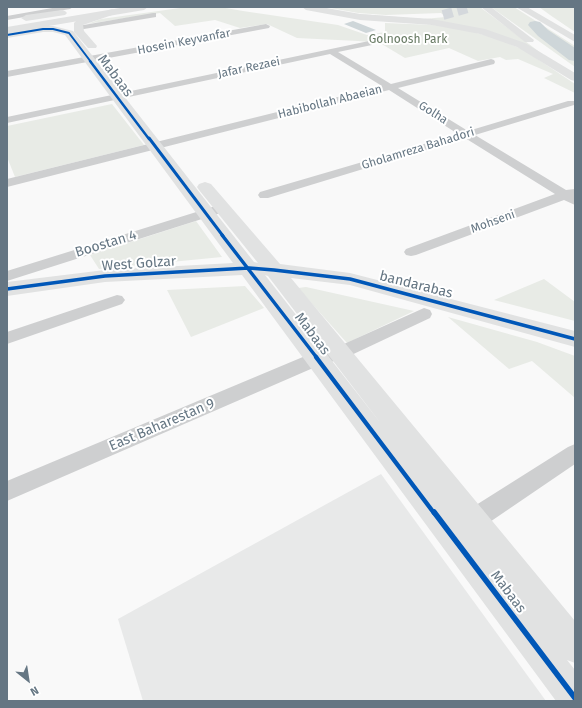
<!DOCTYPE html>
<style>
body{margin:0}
#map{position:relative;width:582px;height:708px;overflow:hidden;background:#f9f9f9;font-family:"Fira Sans",sans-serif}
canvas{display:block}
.frame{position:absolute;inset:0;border:8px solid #657683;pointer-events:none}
.north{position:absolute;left:8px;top:660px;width:40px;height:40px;-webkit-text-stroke:3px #fff;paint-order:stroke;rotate:150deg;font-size:11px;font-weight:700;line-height:16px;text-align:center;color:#657683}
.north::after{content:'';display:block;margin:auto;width:14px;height:18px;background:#657683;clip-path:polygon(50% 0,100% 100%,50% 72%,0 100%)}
</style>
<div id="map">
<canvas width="582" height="708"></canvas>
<div class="frame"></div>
<div class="north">N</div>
</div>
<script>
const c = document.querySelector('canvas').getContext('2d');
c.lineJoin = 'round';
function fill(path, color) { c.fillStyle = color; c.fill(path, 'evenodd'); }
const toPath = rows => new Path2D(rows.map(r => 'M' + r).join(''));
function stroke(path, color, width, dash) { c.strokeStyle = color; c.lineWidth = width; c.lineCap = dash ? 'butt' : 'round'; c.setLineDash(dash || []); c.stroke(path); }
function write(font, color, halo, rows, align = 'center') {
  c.font = font + ' "Fira Sans",sans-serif'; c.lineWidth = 4; c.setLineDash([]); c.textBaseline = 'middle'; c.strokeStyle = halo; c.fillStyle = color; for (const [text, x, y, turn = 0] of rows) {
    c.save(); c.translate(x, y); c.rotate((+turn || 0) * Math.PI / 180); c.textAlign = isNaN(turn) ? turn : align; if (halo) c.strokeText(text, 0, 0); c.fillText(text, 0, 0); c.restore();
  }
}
fill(toPath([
 [381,474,546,701,143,701,118,619]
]), '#e8e9e9');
fill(toPath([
 [187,7,220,7,243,11,338,25,367,35,385,32,385,23,434,25,465,30,496,38,524,50,575,84,575,93,544,78,553,74,518,59,506,60,500,57,478,61,449,48,405,58,380,43,358,41,297,38,267,24,240,28,215,20,175,26,160,13,87,24,101,19],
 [325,7,480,7,562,69,493,33,347,13,423,19,446,17,441,13,386,15,358,13],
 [491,7,514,7,575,46,575,67],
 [539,7,575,7,575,32,550,15],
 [112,104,144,145,15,177,7,157,7,126],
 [196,221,222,257,99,269,90,255],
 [544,279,575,302,575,321,494,300],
 [245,286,264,308,191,337,167,290],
 [306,287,414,311,347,343,298,288],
 [448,317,537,342,575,356,575,398,532,361,509,369]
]), '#e8ebe6');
fill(toPath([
 [353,21,376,30,366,33,344,24]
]), '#ced6d9');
fill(toPath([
 [535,21,540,22,548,30,575,48,575,61,569,60,538,36,528,25,530,22,535,21]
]), '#ced6d9');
stroke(toPath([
 [443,15,471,7]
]), '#d4d8dc', 10, [10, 5]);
fill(toPath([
 [58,7,73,7,70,9,7,20,7,16,58,7],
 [153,13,156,13,156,17,78,30,74,28,78,26,153,13],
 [266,24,270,26,269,28,7,77,7,71,266,24],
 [369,41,373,43,372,45,338,52,391,84,491,59,494,60,495,62,494,64,398,88,468,131,568,101,574,101,574,105,475,135,566,190,575,189,575,205,564,200,416,255,411,256,406,255,404,252,406,249,555,194,465,138,268,198,260,198,258,195,260,192,458,134,389,90,7,187,7,179,382,86,330,54,7,123,7,117,369,41],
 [222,204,227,205,228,208,227,211,7,281,7,271,222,204],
 [117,295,122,296,125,300,122,304,7,344,7,332,117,295],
 [424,308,430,310,432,314,430,318,345,358,320,365,7,501,7,481,310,354,335,348,424,308],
 [575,444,575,464,481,528,473,531,465,528,462,520,465,512,568,447,575,444]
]), '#cecfd0');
fill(toPath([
 [112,9,117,12,115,14,83,25,84,31,97,46,96,48,88,48,74,32,74,23,76,21,112,9],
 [62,10,65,11,67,13,65,15,26,21,21,18,26,15,62,10],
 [43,26,53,26,73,31,254,262,258,263,199,190,197,187,199,184,205,182,211,184,280,264,350,273,575,331,575,347,350,285,291,278,575,621,575,663,567,660,575,670,575,701,556,701,242,275,105,282,7,296,7,282,105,270,233,263,65,35,53,32,43,32,7,38,7,32,43,26],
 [265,275,268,276,382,425,265,275]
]), '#e1e2e2');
fill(toPath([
 [126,7,148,7,144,10,7,33,7,27,126,7],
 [302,7,321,7,360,14,432,19,485,29,525,43,575,73,575,81,571,80,517,47,480,34,432,25,360,20,306,10,302,7],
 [481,7,491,7,534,40,533,42,525,42,481,7],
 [516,7,527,7,575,35,575,42,516,7]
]), '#e1e2e2');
stroke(toPath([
 [7,35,43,29,53,29,69,33,91,62]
]), '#0057b8', 2);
stroke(toPath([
 [90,61,149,139]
]), '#0057b8', 2.5);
stroke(toPath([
 [149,138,223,236]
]), '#0057b8', 3);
stroke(toPath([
 [222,235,317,358],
 [7,289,105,276,249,268,274,270,350,279,575,339]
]), '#0057b8', 3.5);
stroke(toPath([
 [316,357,434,513]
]), '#0057b8', 4.5);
stroke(toPath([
 [434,512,575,698]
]), '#0057b8', 5.5);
write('12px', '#687a64', '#fff', [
 ["Golnoosh Park",408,40]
]);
write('12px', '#657683', '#fff', [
 ["Hosein Keyvanfar",184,42,-11],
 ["Jafar Rezaei",249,68,-12],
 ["Habibollah Abaeian",330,102,-14],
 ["Golha",433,113,32],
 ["Gholamreza Bahadori",418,149,-17],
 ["Mohseni",493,222,-20]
]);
write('14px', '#657683', '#fff', [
 ["Mabaas",115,76,53],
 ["Boostan 4",106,244,-17],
 ["West Golzar",139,264,-4],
 ["bandarabas",416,285,14],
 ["Mabaas",312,334,53],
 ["East Baharestan 9",162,425,-23],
 ["Mabaas",508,592,53]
]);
</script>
